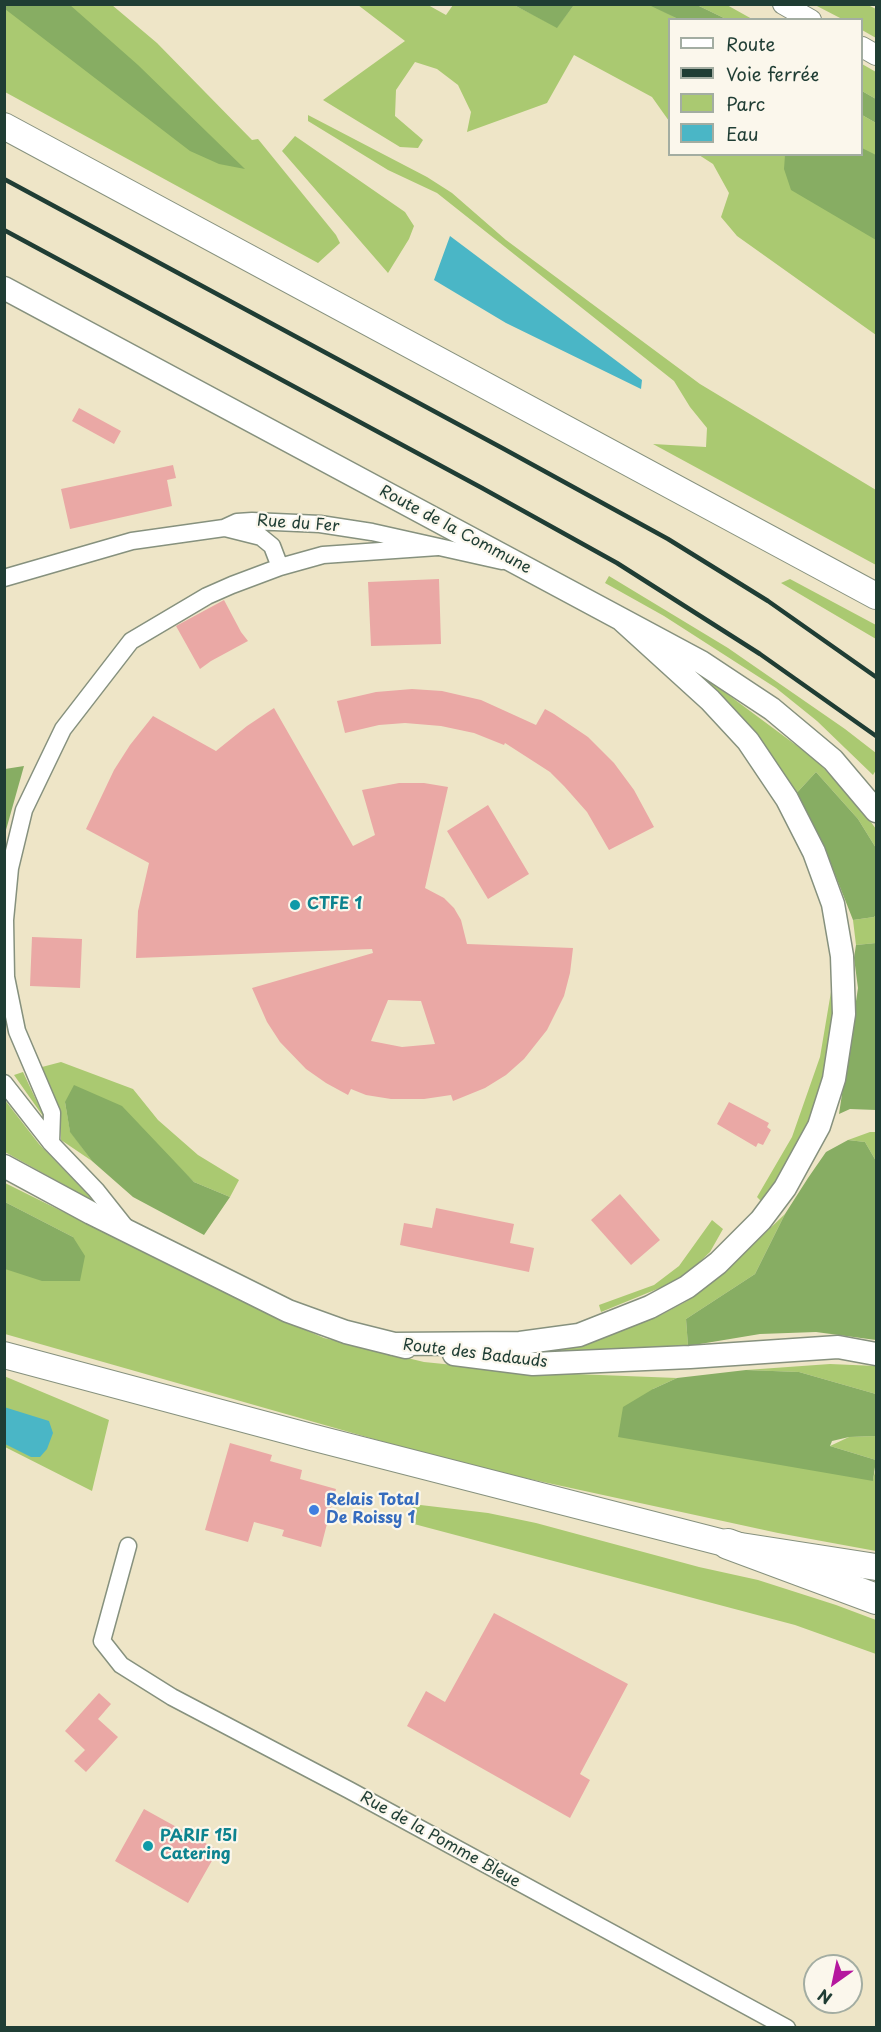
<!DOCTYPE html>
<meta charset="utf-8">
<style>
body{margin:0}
#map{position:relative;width:881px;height:2032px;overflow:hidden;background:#eee5c7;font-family:"Playpen Sans",sans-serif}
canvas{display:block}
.frame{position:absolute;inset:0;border:6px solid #1f3d34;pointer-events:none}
.legend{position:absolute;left:668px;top:18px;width:195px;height:138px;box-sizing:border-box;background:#fbf7ec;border:2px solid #a3ada2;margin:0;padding:8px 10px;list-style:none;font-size:18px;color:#1f3d34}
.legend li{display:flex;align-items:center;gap:12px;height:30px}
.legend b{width:30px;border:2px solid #a3ada2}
.north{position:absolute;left:803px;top:1954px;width:60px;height:60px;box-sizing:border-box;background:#fbf7ec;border:2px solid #a3ada2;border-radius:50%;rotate:213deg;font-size:16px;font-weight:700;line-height:24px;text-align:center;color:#1f3d34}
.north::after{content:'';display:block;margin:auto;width:21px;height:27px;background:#b5179e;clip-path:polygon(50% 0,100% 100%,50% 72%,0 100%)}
</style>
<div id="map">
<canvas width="881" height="2032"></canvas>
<div class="frame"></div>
<ul class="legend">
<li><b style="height:8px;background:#fff"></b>Route</li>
<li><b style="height:8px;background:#1f3d34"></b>Voie ferrée</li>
<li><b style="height:16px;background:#aac971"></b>Parc</li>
<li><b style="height:16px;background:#4ab6c6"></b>Eau</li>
</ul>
<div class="north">N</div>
</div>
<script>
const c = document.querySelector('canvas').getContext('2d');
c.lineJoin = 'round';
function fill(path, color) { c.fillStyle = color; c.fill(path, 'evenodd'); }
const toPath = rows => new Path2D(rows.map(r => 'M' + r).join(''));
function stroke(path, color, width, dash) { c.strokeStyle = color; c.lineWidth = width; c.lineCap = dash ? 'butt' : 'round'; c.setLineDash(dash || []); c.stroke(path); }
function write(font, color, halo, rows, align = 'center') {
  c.font = font + ' "Playpen Sans",sans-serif'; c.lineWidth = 4.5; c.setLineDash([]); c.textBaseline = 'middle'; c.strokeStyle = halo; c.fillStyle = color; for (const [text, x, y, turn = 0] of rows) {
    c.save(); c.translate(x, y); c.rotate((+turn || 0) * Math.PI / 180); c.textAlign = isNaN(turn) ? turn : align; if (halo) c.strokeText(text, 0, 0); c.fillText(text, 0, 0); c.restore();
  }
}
fill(toPath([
 [649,4,678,19,670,20,669,121,652,97,574,55,547,103,467,132,471,112,458,85,437,69,415,62,396,90,395,116,423,140,418,148,400,147,323,100,405,41,358,5,428,5,446,15,453,5,514,5,557,27,574,5],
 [5,5,112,5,157,43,252,140,258,139,336,235,340,243,318,263,5,92],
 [697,5,727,5,752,19,726,19],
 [815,5,868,5,876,9,876,38,862,30,862,20,842,19],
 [862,64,876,72,876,99,862,91],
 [308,115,427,177,452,193,506,240,700,384,876,490,876,565,653,444,706,447,707,428,690,407,674,381,437,193,388,170,308,121],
 [862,115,876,123,876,335,737,236,721,217,729,193,713,164,699,155,862,154],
 [295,136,405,212,414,226,409,239,388,273,282,151],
 [609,576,728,648,845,729,876,753,876,770,873,775,817,721,776,688,664,616,605,583],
 [790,579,876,625,876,639,781,583],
 [707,679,816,760,860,807,876,829,876,848,858,819,816,772,793,797,708,687],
 [876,915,876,943,856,945,853,920,874,917],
 [834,974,833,1016,829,1056,814,1108,793,1155,762,1202,757,1197,792,1137,820,1057],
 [61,1062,133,1089,158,1120,198,1155,239,1180,230,1197,194,1182,167,1156,65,1102,70,1131,92,1161,61,1140,60,1114,42,1067],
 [23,1072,45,1119,14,1075],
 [4,1099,39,1144,95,1202,5,1152],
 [870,1132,876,1132,876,1161,865,1142,848,1140],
 [5,1183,271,1315,324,1338,424,1362,523,1372,677,1378,653,1389,873,1480,876,1467,876,1551,778,1533,465,1465,5,1334,4,1268,73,1237,5,1202],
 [785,1214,755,1274,686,1319,688,1346,585,1354,556,1350,564,1345,661,1315,687,1301,719,1277],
 [712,1220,723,1229,710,1252,688,1273,667,1285,601,1312,599,1305,654,1285,679,1266],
 [830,1364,876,1366,876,1394,799,1372,746,1370],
 [4,1376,109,1420,92,1491,5,1447],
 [876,1436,876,1460,830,1446,849,1437],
 [412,1504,488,1513,536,1523,699,1567,758,1580,836,1605,876,1620,876,1654,795,1625,414,1524]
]), '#aac971');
fill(toPath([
 [4,5,70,5,138,65,245,169,219,164,190,151,5,9],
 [514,5,574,4,574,5,557,28],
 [649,5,697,5,726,19,678,19],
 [862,91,876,99,876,123,862,115],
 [862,148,876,155,876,240,791,190,784,169,785,155,862,154],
 [24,766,6,830,5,837,5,769],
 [816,772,858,819,876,848,876,915,874,917,853,920,827,854,793,797],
 [876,943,876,1110,850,1109,839,1114,858,988,854,958,856,945],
 [74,1085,122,1106,194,1182,230,1197,204,1235,133,1197,92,1161,70,1132,65,1102],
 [848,1140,865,1142,876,1161,876,1340,816,1332,760,1334,688,1346,686,1319,755,1274,785,1214,808,1178,826,1152],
 [5,1202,73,1237,85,1256,80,1281,42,1281,5,1269],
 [746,1370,799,1372,876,1394,876,1436,849,1437,832,1441,830,1446,876,1460,873,1481,618,1437,623,1407,653,1389,677,1378]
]), '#87ad63');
fill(toPath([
 [450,236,642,380,641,389,506,323,434,280],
 [4,1407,49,1421,53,1433,47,1449,40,1457,31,1457,5,1444]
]), '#4ab6c6');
fill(toPath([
 [79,408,121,431,114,444,72,421],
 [173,465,176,478,167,480,172,506,70,529,61,489],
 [439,579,441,644,371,646,368,582],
 [224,600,241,632,248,641,211,661,200,669,176,626],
 [412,689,442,691,481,700,536,725,545,709,554,714,588,737,614,763,634,790,654,827,609,850,587,812,564,786,550,772,505,743,504,745,474,733,441,726,405,723,379,725,345,733,337,701,376,692],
 [274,708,353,846,375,835,362,790,399,783,424,783,448,787,425,888,444,898,454,908,461,920,467,944,573,948,570,973,564,996,547,1030,524,1059,506,1075,485,1088,453,1101,451,1095,424,1099,391,1099,366,1095,351,1089,348,1095,326,1083,306,1069,280,1042,267,1022,252,988,373,953,372,949,136,958,138,911,149,863,86,829,114,770,130,745,153,716,216,751,247,726],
 [388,1000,421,1001,435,1044,402,1047,371,1041],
 [488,805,529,874,488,899,447,831],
 [32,937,82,939,80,988,30,986],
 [729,1102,769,1123,767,1127,771,1130,763,1145,758,1143,756,1147,717,1124],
 [620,1194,660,1240,631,1265,591,1220],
 [436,1208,514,1224,510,1243,534,1248,529,1272,400,1245,404,1223,432,1228],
 [230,1443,272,1455,270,1461,302,1470,300,1479,336,1489,321,1547,282,1536,284,1530,254,1522,248,1542,205,1530],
 [494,1613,628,1684,580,1774,590,1780,570,1818,407,1726,426,1691,445,1702],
 [99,1693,111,1704,98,1719,118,1737,86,1772,74,1761,85,1750,65,1731],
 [144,1809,218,1850,188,1903,115,1861]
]), '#eaa8a5');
const minor = toPath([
 [225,528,261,537,272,546,280,567],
 [4,578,132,541,224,528,237,522,252,521,320,524,372,532,502,561],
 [4,1083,51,1143,96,1190,127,1229],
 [51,1143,52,1113,17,1031,6,977,5,920,10,868,24,810,63,729,131,641,207,596,232,585,280,567,323,555,438,547],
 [128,1546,102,1641,121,1665,172,1697,349,1790,787,2028]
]);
const tertiary = toPath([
 [783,4,811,20],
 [862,47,876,55]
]);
const secondary = toPath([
 [4,288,701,662,772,709,833,760,876,811],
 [4,1166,91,1213,288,1311,346,1332,406,1347],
 [393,1344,520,1343,579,1335,650,1307,687,1287,718,1263,761,1220,785,1188,819,1126,834,1079,844,1014,842,956,833,904,814,852,787,799,748,741,710,700,622,620],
 [454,1354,533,1364,690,1357,838,1347,876,1354]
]);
const primary = toPath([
 [4,126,876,596],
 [4,1355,311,1437,728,1544,876,1567]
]);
const motorway = toPath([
 [728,1544,876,1599]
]);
stroke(minor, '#86917e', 19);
stroke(tertiary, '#86917e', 22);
stroke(secondary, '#86917e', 25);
stroke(primary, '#86917e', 28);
stroke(motorway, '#86917e', 32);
stroke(minor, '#fff', 16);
stroke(tertiary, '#fff', 20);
stroke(secondary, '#fff', 22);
stroke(primary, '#fff', 26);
stroke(motorway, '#fff', 30);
stroke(toPath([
 [4,179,504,449,668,539,768,601,876,677],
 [4,230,482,488,617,563,760,654,876,736]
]), '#1f3d34', 4.5);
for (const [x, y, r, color] of [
 [295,905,6,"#0f9aa8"],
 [314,1510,6,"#3f7fe0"],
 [148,1846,6,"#0f9aa8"]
]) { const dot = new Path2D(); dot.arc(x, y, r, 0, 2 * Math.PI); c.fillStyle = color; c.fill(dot); stroke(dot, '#fbf7ec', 2); }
write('16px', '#1f3d34', '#fbf7ec', [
 ["Rue du Fer",298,524,4],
 ["Route de la Commune",455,530,28],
 ["Route des Badauds",475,1354,7],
 ["Rue de la Pomme Bleue",440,1840,29]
]);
write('bold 16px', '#0d838f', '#fbf7ec', [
 ["CTFE 1",307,905],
 ["PARIF 15I",160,1837],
 ["Catering",160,1855]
], 'left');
write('bold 16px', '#366cbe', '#fbf7ec', [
 ["Relais Total",326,1501],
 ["De Roissy 1",326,1519]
], 'left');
</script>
